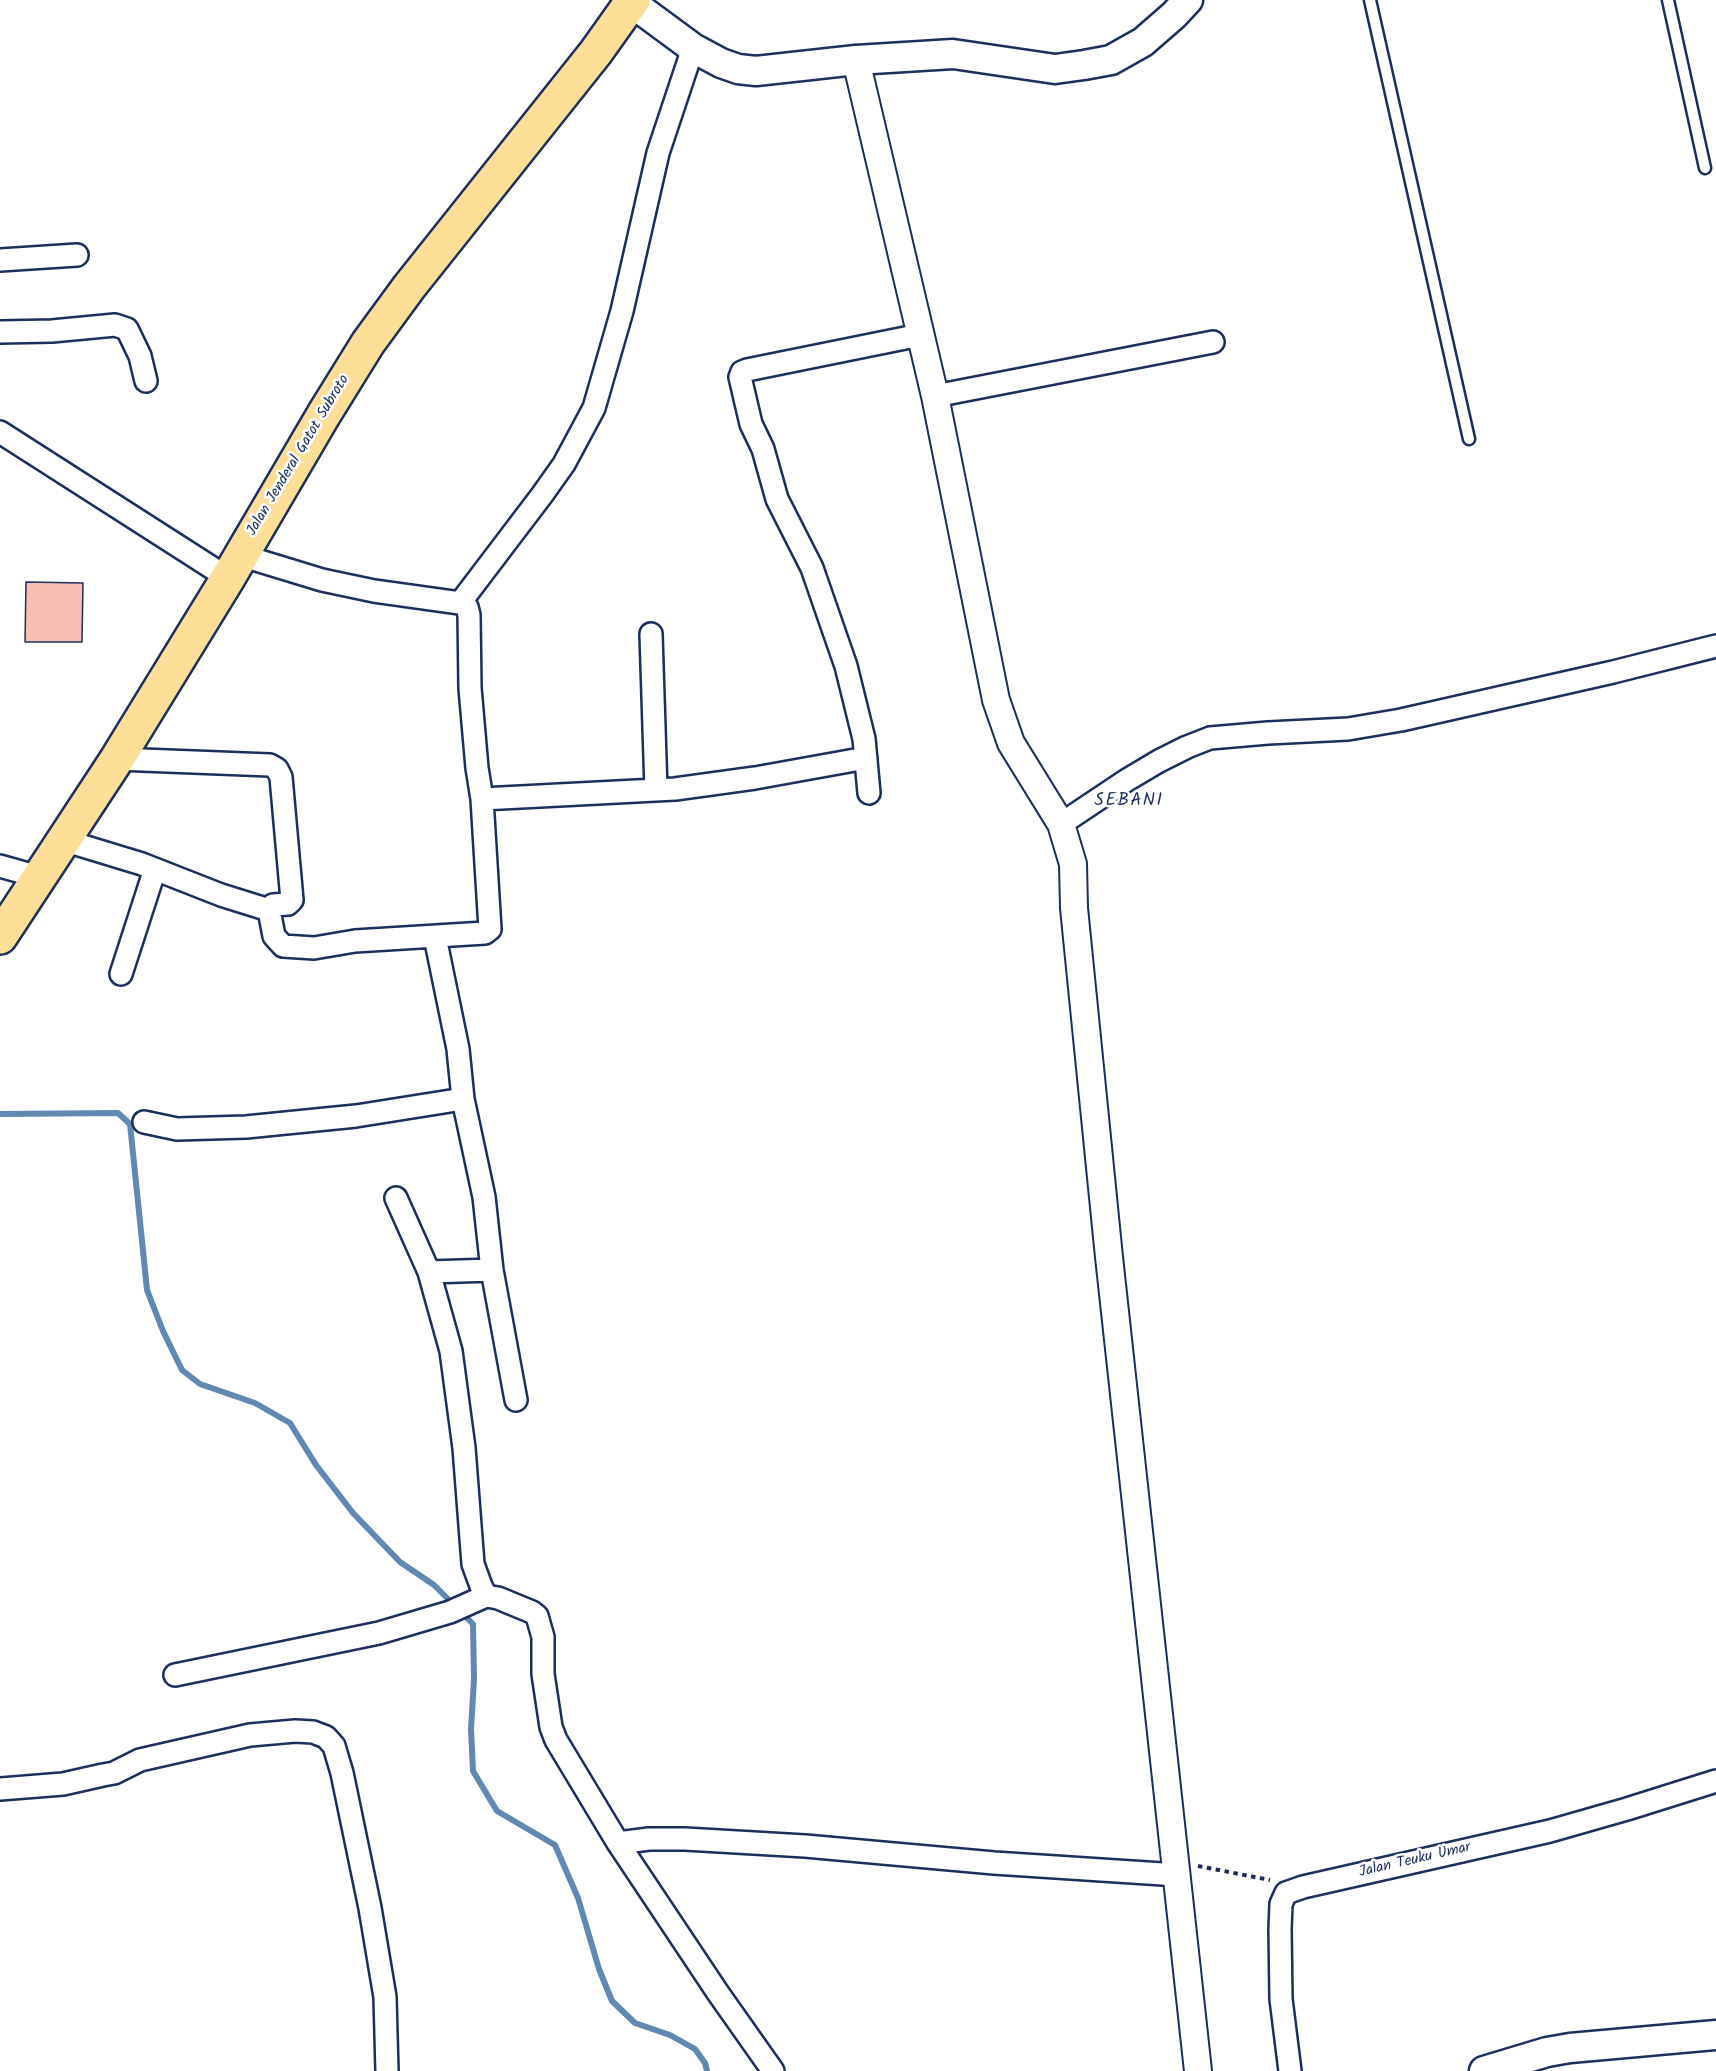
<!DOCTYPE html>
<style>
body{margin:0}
canvas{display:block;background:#fff}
</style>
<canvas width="1716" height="2071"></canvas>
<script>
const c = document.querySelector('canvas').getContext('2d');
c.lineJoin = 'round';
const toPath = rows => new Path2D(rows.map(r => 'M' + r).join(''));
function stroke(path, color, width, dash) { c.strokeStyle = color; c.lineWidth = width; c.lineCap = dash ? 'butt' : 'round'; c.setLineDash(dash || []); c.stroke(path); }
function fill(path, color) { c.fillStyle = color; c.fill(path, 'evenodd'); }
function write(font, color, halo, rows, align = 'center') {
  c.font = font + ' Kalam,sans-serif'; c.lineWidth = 5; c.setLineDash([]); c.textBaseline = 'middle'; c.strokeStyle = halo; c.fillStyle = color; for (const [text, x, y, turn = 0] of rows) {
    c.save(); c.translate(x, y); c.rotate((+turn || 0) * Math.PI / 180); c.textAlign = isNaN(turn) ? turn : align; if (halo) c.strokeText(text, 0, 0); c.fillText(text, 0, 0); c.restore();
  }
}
stroke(toPath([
 [0,1114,118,1113,130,1124,147,1290,163,1331,182,1370,200,1384,255,1403,290,1423,316,1465,353,1513,400,1562,434,1585,473,1624,474,1679,471,1729,473,1771,497,1811,555,1845,578,1898,599,1969,612,2001,635,2023,670,2035,695,2049,705,2063,707,2071]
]), '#5f89b3', 6);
const building = toPath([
 [26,582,83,583,82,642,25,642,26,582]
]);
fill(building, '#f8beb0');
stroke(building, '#1b2f5e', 1.5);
const service = toPath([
 [1370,0,1469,439],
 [1668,0,1705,168]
]);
const minor = toPath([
 [0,260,77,255],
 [0,332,52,331,115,325,127,329,140,356,146,381],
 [935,396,1213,342],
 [0,432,228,578],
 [460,603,542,495,564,464,594,408,622,311,658,153,693,48],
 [651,634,656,790],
 [117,759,270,765,277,769,281,777,292,900,288,904,273,905,269,910,274,936,283,946,314,948,355,941,485,933,490,929,482,799,477,768,470,688,469,615,467,607,460,603,374,591,322,580,240,555],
 [869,793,864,739,846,666,812,568,777,499,763,449,751,424,740,377,742,372,747,370,920,335],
 [482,799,675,789,755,778,866,758],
 [1061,824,1127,780,1159,761,1187,747,1210,738,1268,733,1348,729,1401,720,1613,672,1716,646],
 [63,840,142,864,221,895,269,910],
 [0,866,39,877],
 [435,937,458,1049,463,1099,484,1197,492,1270,516,1400],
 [121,974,155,869],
 [144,1122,177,1129,246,1127,356,1116,463,1099],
 [396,1198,429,1272,451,1351,464,1448,473,1564,481,1586,486,1596,498,1598,532,1612,537,1616,543,1637,543,1674,551,1727,556,1740,618,1843,718,1993,773,2071],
 [429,1272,492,1270],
 [175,1675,379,1633,450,1612,486,1596],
 [0,1789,63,1784,103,1775,114,1773,140,1760,250,1735,295,1731,313,1732,326,1737,334,1746,342,1773,370,1908,385,1997,387,2071],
 [618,1843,649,1839,685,1839,805,1846,994,1863,1178,1875],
 [1290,2071,1281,1999,1280,1929,1281,1904,1286,1893,1303,1887,1550,1831,1627,1809,1716,1781]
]);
const tertiary = toPath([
 [856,60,935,396,996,700,1011,743,1061,824,1073,864,1074,908,1109,1257,1198,2071]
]);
const secondary = toPath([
 [632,3,693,48,721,63,738,69,756,71,856,60,953,54,1055,69,1084,65,1111,60,1143,42,1174,15,1188,0],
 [1484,2071,1547,2052,1570,2048,1716,2035]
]);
const trunk = toPath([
 [0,937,117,759,228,578,324,414,368,343,409,287,596,52,633,0]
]);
stroke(service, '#1b2f5e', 15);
stroke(minor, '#1b2f5e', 26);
stroke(tertiary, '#1b2f5e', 30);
stroke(secondary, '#1b2f5e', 33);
stroke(trunk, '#1b2f5e', 38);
stroke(toPath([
 [1198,1866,1270,1880]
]), '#1b2f5e', 4, [4.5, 4.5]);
stroke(service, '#fff', 10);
stroke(minor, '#fff', 21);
stroke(tertiary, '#fff', 26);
stroke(secondary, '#fff', 28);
stroke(trunk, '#fcde96', 33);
write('15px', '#1b2f5e', '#fff', [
 ["Jalan Jenderal Gatot Subroto",299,456,-59],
 ["Jalan Teuku Umar",1415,1861,-13]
]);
c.letterSpacing = '1.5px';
write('18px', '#1b2f5e', '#fff', [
 ["SEBANI",1129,802]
]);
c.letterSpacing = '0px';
</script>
